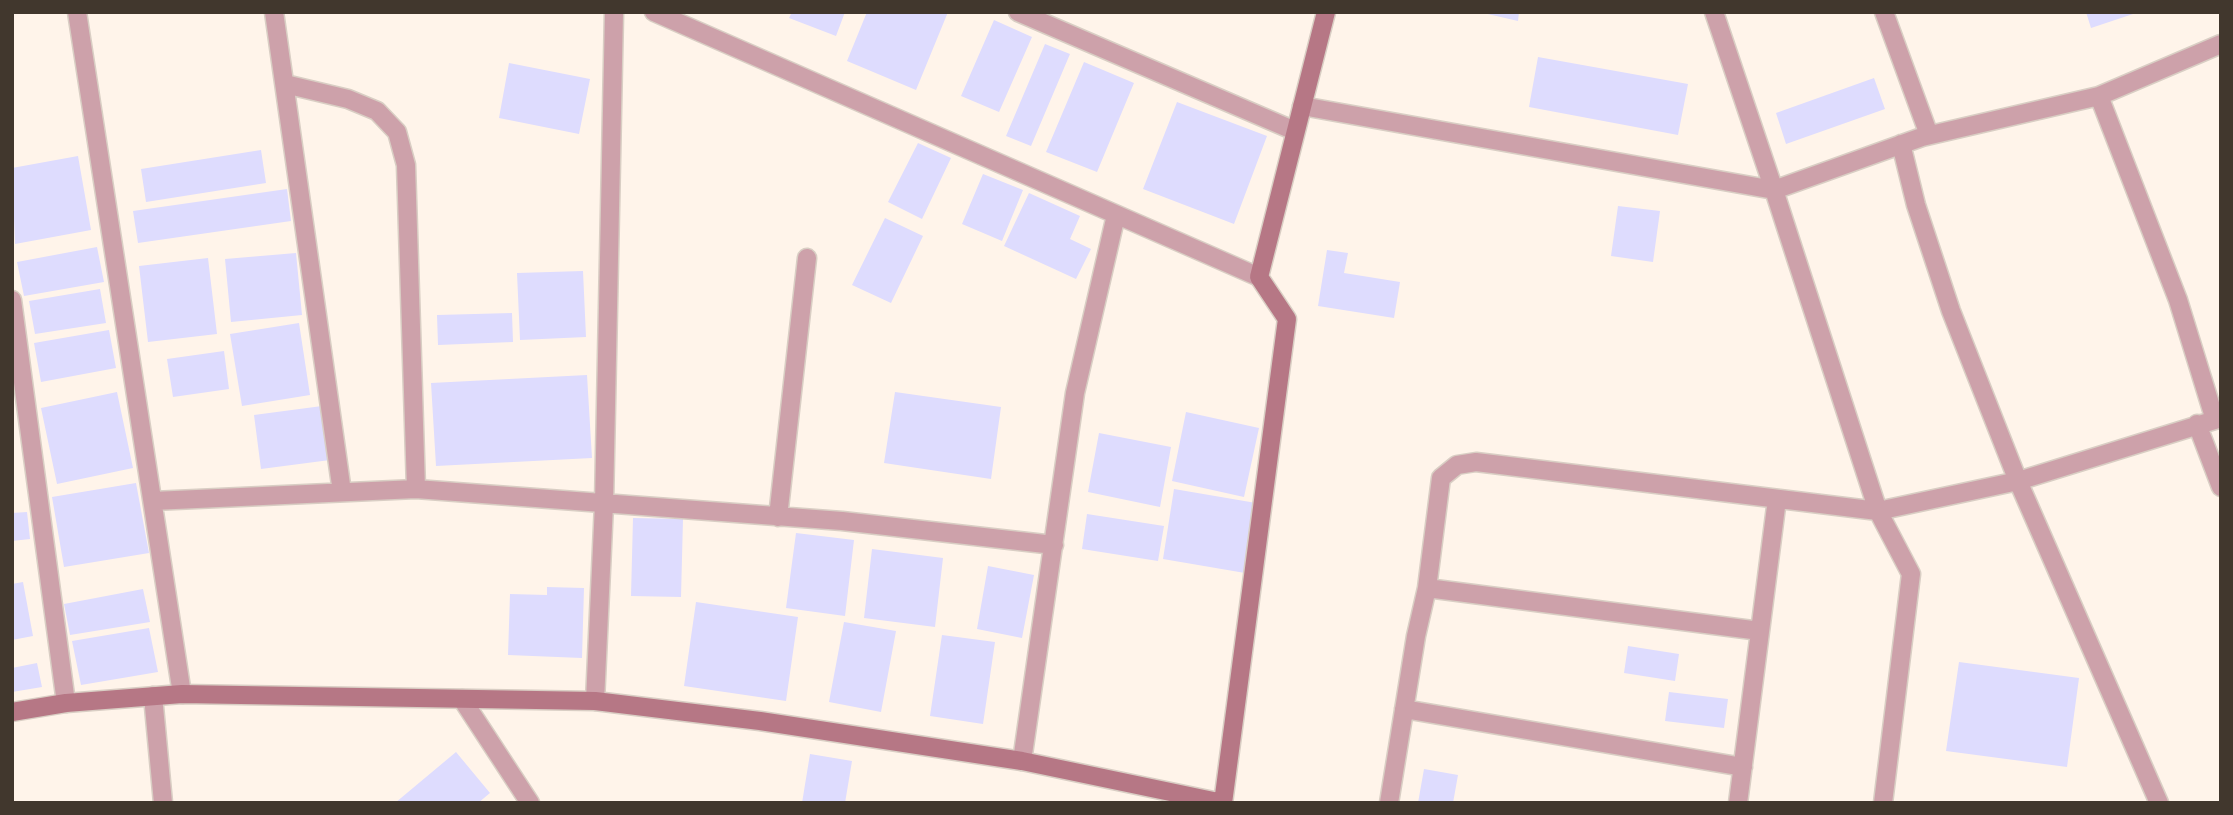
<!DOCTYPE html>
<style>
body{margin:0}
#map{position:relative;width:2233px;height:815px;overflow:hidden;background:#fff4ea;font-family:"Fira Sans Condensed",sans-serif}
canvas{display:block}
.frame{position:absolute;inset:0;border:14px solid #41372d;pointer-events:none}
</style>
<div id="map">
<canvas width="2233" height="815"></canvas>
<div class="frame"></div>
</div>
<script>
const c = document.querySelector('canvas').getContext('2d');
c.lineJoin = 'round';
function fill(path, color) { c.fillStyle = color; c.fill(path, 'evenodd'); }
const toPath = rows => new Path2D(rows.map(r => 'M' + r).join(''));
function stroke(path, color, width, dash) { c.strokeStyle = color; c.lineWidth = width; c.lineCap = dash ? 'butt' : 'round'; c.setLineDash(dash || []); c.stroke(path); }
fill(toPath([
 [792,12,845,12,836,36,789,18],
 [867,12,948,12,916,90,847,61],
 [1479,12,1519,12,1518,21],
 [2086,12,2135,12,2136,13,2091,28],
 [994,20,1032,37,999,112,961,96],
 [1045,44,1070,54,1031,146,1006,136],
 [1538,57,1688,84,1678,135,1529,107],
 [1084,62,1134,83,1097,172,1046,152],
 [509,63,590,79,579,134,499,118],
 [1874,78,1885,109,1786,144,1776,113],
 [1177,102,1267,136,1234,224,1143,189],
 [918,143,951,158,922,219,888,202],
 [261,150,266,183,146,202,141,169],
 [78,156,91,230,15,244,12,168],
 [983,174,1023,190,1002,241,962,224],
 [287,189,291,221,138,243,133,211],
 [1029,193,1080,216,1070,239,1091,249,1076,279,1004,246],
 [1618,206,1660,211,1653,262,1611,256],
 [885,218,923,236,891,303,852,285],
 [97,247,104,282,24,296,17,262],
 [1327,250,1348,253,1344,273,1400,282,1394,318,1318,306],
 [296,253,302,315,231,322,225,259],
 [208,258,217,334,148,342,139,266],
 [583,271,586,337,520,340,517,273],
 [100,289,106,323,35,334,29,301],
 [512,313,513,342,438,345,437,315],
 [299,323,310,395,242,406,230,334],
 [109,330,116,368,41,382,34,343],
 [224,351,229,389,173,397,167,359],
 [587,375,592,458,436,466,431,383],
 [117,392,133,468,57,484,41,408],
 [895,392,1001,407,991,479,884,463],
 [322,406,330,460,261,469,254,415],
 [1186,412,1259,428,1244,497,1172,481],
 [1099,433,1171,447,1160,507,1088,492],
 [136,483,149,553,64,567,52,497],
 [1174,489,1256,503,1245,573,1163,559],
 [27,512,30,539,12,541,12,513],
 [1087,514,1164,526,1158,561,1082,549],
 [633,518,683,519,681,597,631,596],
 [796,533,854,540,845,616,786,608],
 [872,549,943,558,935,627,864,618],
 [988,566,1034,575,1022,638,977,629],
 [23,582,33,636,12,640,12,584],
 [547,587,584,588,582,658,508,655,510,594,547,595],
 [143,589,150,622,70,635,64,604],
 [696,602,798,617,786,701,684,686],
 [844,622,896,631,881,712,829,702],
 [149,628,158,672,81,685,72,641],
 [942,635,995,642,983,724,930,716],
 [1628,646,1679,654,1675,681,1624,673],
 [1959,662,2079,678,2067,767,1946,751],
 [37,663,42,687,12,692,12,668],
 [1669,692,1728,699,1724,728,1665,721],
 [456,752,490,793,478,803,395,803],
 [810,754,852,761,845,803,802,803],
 [1424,769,1458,775,1453,803,1418,803]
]), '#dedcfe');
const street = toPath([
 [77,12,182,694],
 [274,12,342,492],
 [654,12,1259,277],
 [1018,12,1295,131],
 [1714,12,1774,190,1922,137,2099,96,2178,300,2215,420,2221,418],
 [1884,12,1929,135],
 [285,84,348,99,377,111,397,132,406,165,416,489],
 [2099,96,2221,44],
 [1302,106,1774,190,1878,511,2018,481,2215,420],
 [1901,144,1916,205,1951,311,2018,481,2159,803],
 [12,300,66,703],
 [2197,424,2221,487],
 [153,501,416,489,842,521,1054,545],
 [778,517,807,258],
 [1427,588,1760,631],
 [153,696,163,803],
 [462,699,530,803],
 [595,701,604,504,614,12],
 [1404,709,1743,767],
 [1022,761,1075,393,1116,215],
 [1389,803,1416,636,1427,588,1441,478,1457,465,1476,462,1878,511,1911,574,1883,803],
 [1738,803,1777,499]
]);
const secondary = toPath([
 [12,712,66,703,182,694,595,701,760,721,1022,761,1223,803,1287,319,1259,277,1326,12]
]);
stroke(street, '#d9cec4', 21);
stroke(secondary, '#d9cec4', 21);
stroke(street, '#cda1aa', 18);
stroke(secondary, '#b67785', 18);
</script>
